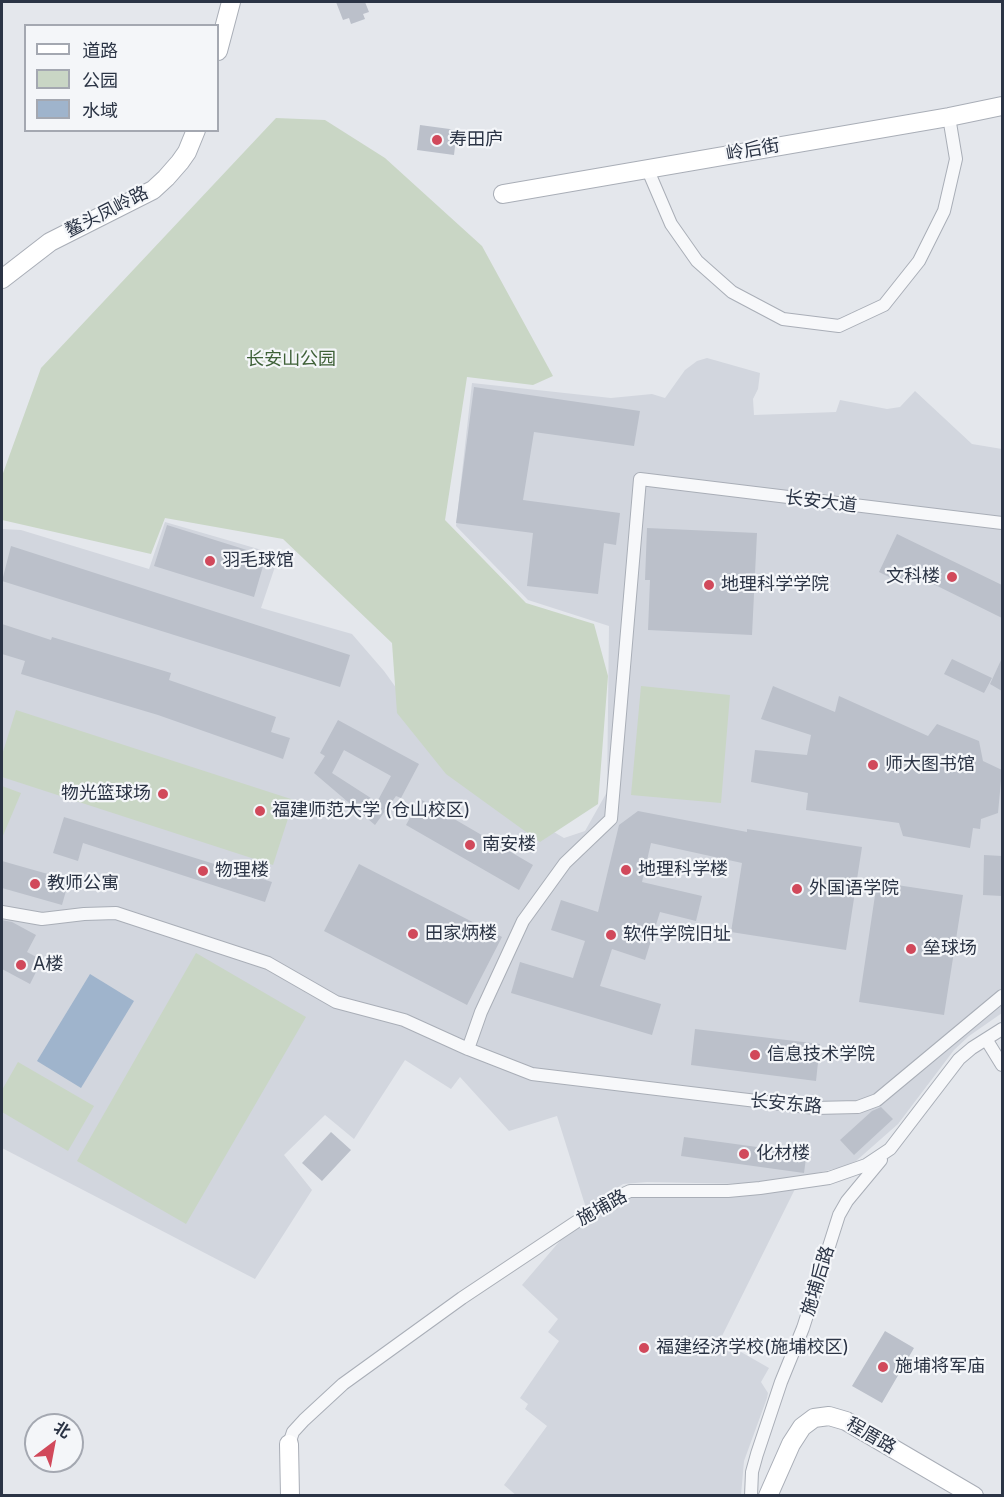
<!DOCTYPE html>
<meta charset="utf-8">
<style>
body{margin:0}
#map{position:relative;width:1004px;height:1497px;overflow:hidden;background:#e4e7ec;font-family:Inter,"Noto Sans SC",sans-serif}
canvas{display:block}
.frame{position:absolute;inset:0;border:3px solid #2b3445;pointer-events:none}
.legend{position:absolute;left:24px;top:24px;width:195px;height:108px;box-sizing:border-box;background:#f4f6f9;border:2px solid #a4a8b1;margin:0;padding:8px 10px;list-style:none;font-size:18px;color:#2b3445}
.legend li{display:flex;align-items:center;gap:12px;height:30px}
.legend b{width:30px;border:2px solid #a4a8b1}
.north{position:absolute;left:24px;top:1413px;width:60px;height:60px;box-sizing:border-box;background:#f4f6f9;border:2px solid #a4a8b1;border-radius:50%;rotate:32deg;font-size:16px;font-weight:700;line-height:24px;text-align:center;color:#2b3445}
.north::after{content:'';display:block;margin:auto;width:21px;height:27px;background:#d1495b;clip-path:polygon(50% 0,100% 100%,50% 72%,0 100%)}
</style>
<div id="map">
<canvas width="1004" height="1497"></canvas>
<div class="frame"></div>
<ul class="legend">
<li><b style="height:8px;background:#fff"></b>道路</li>
<li><b style="height:16px;background:#c9d6c5"></b>公园</li>
<li><b style="height:16px;background:#9fb4cc"></b>水域</li>
</ul>
<div class="north">北</div>
</div>
<script>
const c = document.querySelector('canvas').getContext('2d');
c.lineJoin = 'round';
function fill(path, color) { c.fillStyle = color; c.fill(path, 'evenodd'); }
const toPath = rows => new Path2D(rows.map(r => 'M' + r).join(''));
function stroke(path, color, width, dash) { c.strokeStyle = color; c.lineWidth = width; c.lineCap = dash ? 'butt' : 'round'; c.setLineDash(dash || []); c.stroke(path); }
function write(font, color, halo, rows, align = 'center') {
  c.font = font + ' Inter,"Noto Sans SC",sans-serif'; c.lineWidth = 4.5; c.setLineDash([]); c.textBaseline = 'middle'; c.strokeStyle = halo; c.fillStyle = color; for (const [text, x, y, turn = 0] of rows) {
    c.save(); c.translate(x, y); c.rotate((+turn || 0) * Math.PI / 180); c.textAlign = isNaN(turn) ? turn : align; if (halo) c.strokeText(text, 0, 0); c.fillText(text, 0, 0); c.restore();
  }
}
fill(toPath([
 [707,358,760,373,758,389,753,399,754,415,836,412,840,400,887,409,900,407,915,391,972,444,1002,449,1002,1013,969,1036,954,1050,898,1124,856,1161,842,1167,800,1177,746,1184,647,1182,623,1184,586,1208,557,1116,509,1131,460,1077,451,1089,405,1060,354,1139,325,1115,284,1155,312,1190,255,1279,2,1148,2,529,21,530,149,569,165,522,279,555,261,608,352,634,384,671,433,739,468,781,564,838,585,831,607,792,609,626,528,600,456,526,472,383,611,398,652,394,665,398,685,370,697,361],
 [796,1187,720,1340,769,1368,761,1382,768,1393,767,1398,744,1461,741,1495,517,1496,504,1485,547,1426,525,1409,528,1404,520,1398,559,1341,548,1332,558,1319,522,1285,565,1235,620,1197]
]), '#d2d6de');
fill(toPath([
 [276,118,325,120,385,158,482,246,553,376,533,385,467,377,445,520,526,603,594,624,608,676,598,804,540,842,446,774,397,713,392,643,283,539,165,518,151,554,2,520,2,476,41,368],
 [641,686,730,695,721,803,631,795],
 [16,710,294,800,273,865,2,777,2,755],
 [2,786,21,793,2,838],
 [196,953,306,1017,186,1224,77,1161],
 [18,1062,94,1106,68,1151,2,1112,2,1090]
]), '#c9d6c5');
fill(toPath([
 [90,974,134,1001,81,1088,37,1061]
]), '#9fb4cc');
fill(toPath([
 [336,2,365,2,369,12,363,14,365,19,351,24,349,18,343,20],
 [420,125,457,130,454,155,417,150],
 [474,387,640,411,634,446,534,432,523,500,620,513,616,545,604,543,598,594,527,586,533,533,456,523],
 [167,525,266,556,254,597,154,566],
 [647,528,757,533,752,635,648,630,650,580,645,580],
 [897,534,1002,585,1002,618,907,571,901,583,879,572],
 [11,546,350,655,340,687,2,581],
 [2,624,51,640,52,637,171,673,169,680,276,717,271,732,290,738,283,759,158,715,21,674,25,661,2,654],
 [1002,658,1002,691,990,684],
 [952,659,992,678,984,693,944,674],
 [773,686,835,712,839,696,928,736,937,724,979,741,983,761,1002,770,998,813,981,819,980,829,973,828,970,848,903,836,899,823,806,810,808,793,751,782,755,750,807,755,811,735,761,719],
 [338,720,419,764,401,798,396,796,375,825,314,773,325,756,320,753],
 [344,750,391,776,377,802,332,773],
 [420,799,533,865,519,890,406,825],
 [638,811,747,832,747,829,862,847,846,950,731,932,742,863,651,843,642,882,702,896,696,921,660,912,645,960,612,949,600,986,661,1004,652,1035,511,993,520,962,573,978,585,941,551,930,561,900,598,912,619,825],
 [64,817,272,882,265,902,83,843,78,861,53,853],
 [984,855,1002,856,1002,896,983,895],
 [2,861,69,880,62,905,2,888],
 [359,864,502,937,467,1005,324,931],
 [877,882,963,895,944,1015,859,1002],
 [2,920,12,922,36,935,27,952,42,960,30,984,2,969],
 [695,1029,820,1044,816,1081,691,1065],
 [881,1107,893,1119,854,1155,840,1140,872,1111],
 [331,1132,351,1150,322,1181,302,1163],
 [684,1137,779,1150,780,1147,807,1151,804,1173,681,1156],
 [885,1331,914,1348,882,1403,852,1386]
]), '#bbc0ca');
const street = toPath([
 [647,168,671,224,697,261,732,292,783,319,839,326,884,305,919,261,944,211,956,159,949,117],
 [2,912,42,919,84,914,116,913,268,963,336,1002,404,1020,468,1049,532,1074,815,1108,858,1107,877,1100,1002,996],
 [986,1039,1002,1065],
 [468,1049,481,1012,523,921,565,863,611,819,640,479,1002,523],
 [289,1444,293,1432,304,1420,343,1384,462,1298,606,1202,630,1191,728,1191,760,1188,829,1178,866,1165,890,1149,959,1059,972,1048,1002,1029],
 [751,1496,752,1472,757,1454,781,1382,803,1328,839,1215,847,1201,881,1160]
]);
const secondary = toPath([
 [218,51,231,2],
 [503,194,949,117,1002,106],
 [2,279,50,242,153,190,166,178,180,162,187,152,196,130],
 [289,1444,290,1496],
 [768,1496,791,1444,802,1427,814,1418,829,1416,846,1421,974,1496]
]);
stroke(street, '#a9aeb7', 14);
stroke(secondary, '#a9aeb7', 20);
stroke(street, '#f7f8fa', 12);
stroke(secondary, '#fff', 18);
for (const [x, y, r, color] of [
 [437,140,6,"#d1495b"],
 [210,561,6,"#d1495b"],
 [952,577,6,"#d1495b"],
 [709,585,6,"#d1495b"],
 [873,765,6,"#d1495b"],
 [163,794,6,"#d1495b"],
 [260,811,6,"#d1495b"],
 [470,845,6,"#d1495b"],
 [626,870,6,"#d1495b"],
 [203,871,6,"#d1495b"],
 [35,884,6,"#d1495b"],
 [797,889,6,"#d1495b"],
 [413,934,6,"#d1495b"],
 [611,935,6,"#d1495b"],
 [911,949,6,"#d1495b"],
 [21,965,6,"#d1495b"],
 [755,1055,6,"#d1495b"],
 [744,1154,6,"#d1495b"],
 [644,1348,6,"#d1495b"],
 [883,1367,6,"#d1495b"]
]) { const dot = new Path2D(); dot.arc(x, y, r, 0, 2 * Math.PI); c.fillStyle = color; c.fill(dot); stroke(dot, '#f4f6f9', 2); }
write('18px', '#2b3445', '#f4f6f9', [
 ["寿田庐",449,140],
 ["羽毛球馆",222,561],
 ["文科楼",940,577,"right"],
 ["地理科学学院",721,585],
 ["师大图书馆",885,765],
 ["物光篮球场",151,794,"right"],
 ["福建师范大学 (仓山校区)",272,811],
 ["南安楼",482,845],
 ["地理科学楼",638,870],
 ["物理楼",215,871],
 ["教师公寓",47,884],
 ["外国语学院",809,889],
 ["田家炳楼",425,934],
 ["软件学院旧址",623,935],
 ["垒球场",923,949],
 ["A楼",33,965],
 ["信息技术学院",767,1055],
 ["化材楼",756,1154],
 ["福建经济学校(施埔校区)",656,1348],
 ["施埔将军庙",895,1367]
], 'left');
write('18px', '#2b3445', '#f4f6f9', [
 ["岭后街",753,150,-10],
 ["鳌头凤岭路",107,212,-27],
 ["长安大道",821,502,7],
 ["长安东路",786,1104,5],
 ["施埔路",602,1208,-29],
 ["施埔后路",818,1281,-73],
 ["程厝路",871,1436,30]
]);
write('18px', '#3f6138', '#f4f6f9', [
 ["长安山公园",291,360]
]);
</script>
